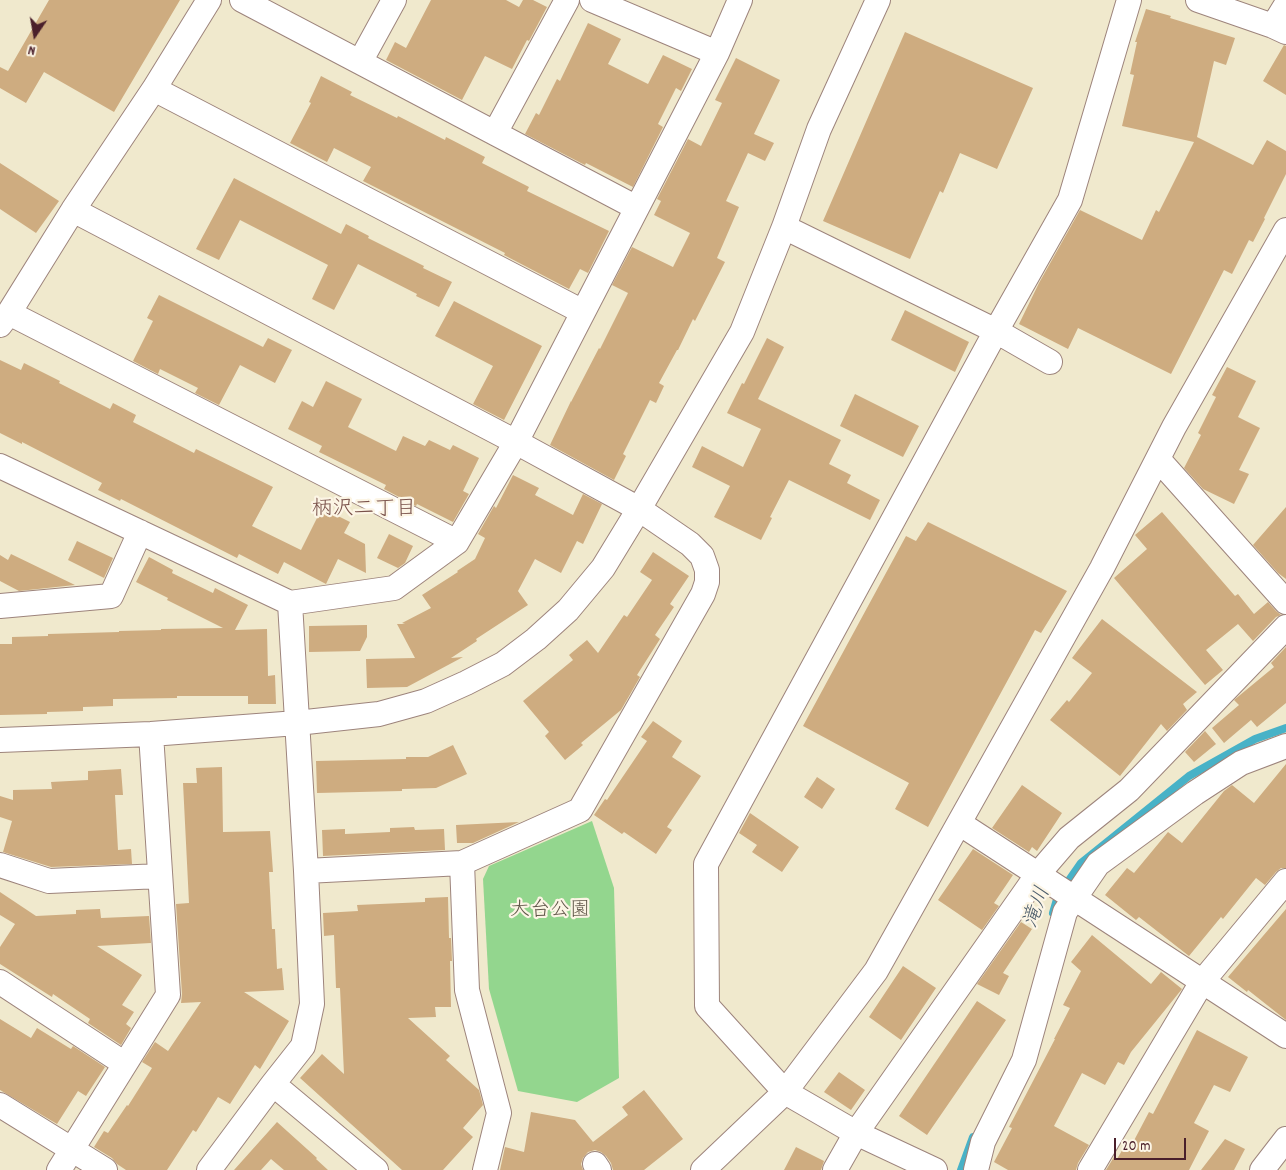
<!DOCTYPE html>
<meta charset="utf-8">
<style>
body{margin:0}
#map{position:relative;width:1286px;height:1170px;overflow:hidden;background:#f0e9cd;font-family:Dekko,sans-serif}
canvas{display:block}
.north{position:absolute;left:10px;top:10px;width:50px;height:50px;-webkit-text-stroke:4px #fcf5e5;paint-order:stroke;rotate:192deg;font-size:14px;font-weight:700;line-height:20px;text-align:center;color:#4a1f2b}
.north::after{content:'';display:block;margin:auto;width:18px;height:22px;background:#4a1f2b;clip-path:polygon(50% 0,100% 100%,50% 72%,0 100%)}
.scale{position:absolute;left:1114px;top:1138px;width:72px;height:22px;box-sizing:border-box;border:2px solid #4a1f2b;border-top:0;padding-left:6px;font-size:15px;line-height:18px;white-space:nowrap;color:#4a1f2b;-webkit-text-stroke:4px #fcf5e5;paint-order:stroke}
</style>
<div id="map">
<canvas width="1286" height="1170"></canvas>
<div class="north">N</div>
<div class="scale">20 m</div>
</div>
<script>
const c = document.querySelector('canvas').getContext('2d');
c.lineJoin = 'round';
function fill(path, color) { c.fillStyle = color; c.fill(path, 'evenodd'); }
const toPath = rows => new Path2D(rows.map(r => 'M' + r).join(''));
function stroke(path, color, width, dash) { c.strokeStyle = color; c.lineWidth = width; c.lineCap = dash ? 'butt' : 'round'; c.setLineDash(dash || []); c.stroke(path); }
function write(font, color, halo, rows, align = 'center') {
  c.font = font + ' Dekko,"Klee One",sans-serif'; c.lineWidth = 4.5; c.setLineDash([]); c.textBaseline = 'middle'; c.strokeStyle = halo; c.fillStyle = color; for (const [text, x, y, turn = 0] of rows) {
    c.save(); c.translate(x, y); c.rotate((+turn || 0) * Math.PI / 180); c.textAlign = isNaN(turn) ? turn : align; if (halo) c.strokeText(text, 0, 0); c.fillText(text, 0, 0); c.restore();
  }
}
fill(toPath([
 [592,821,614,888,619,1078,577,1102,518,1091,489,989,483,879,489,866]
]), '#93d68e');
stroke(toPath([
 [1053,913,1058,896,1081,863,1189,776,1255,739,1286,728],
 [961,1170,973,1137]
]), '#48b2c7', 8);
fill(toPath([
 [49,0,180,0,114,112,44,72,26,103,0,88,0,67,8,71],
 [431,0,506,0,519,7,523,0,533,0,547,7,529,41,527,40,512,69,485,56,462,100,386,60,395,42,406,48],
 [1146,9,1171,16,1170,18,1235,38,1226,65,1214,61,1197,137,1253,165,1267,140,1286,151,1286,174,1264,218,1265,219,1253,242,1249,240,1232,274,1224,270,1171,374,1078,328,1068,349,1019,324,1039,283,1080,210,1142,240,1156,210,1159,212,1194,142,1122,126,1134,75,1130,74,1137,42,1135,42],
 [588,23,621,39,608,64,648,84,663,55,692,69,681,91,676,88,658,124,663,127,633,187,586,163,585,165,581,163,525,134,536,113,539,115,557,79,560,81],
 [905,32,1033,88,997,169,960,153,943,193,940,191,910,259,823,221],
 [1284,45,1286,46,1286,95,1263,81],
 [736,58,780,80,754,134,774,143,765,161,748,153,726,201,739,207,717,258,725,262,695,321,693,319,678,350,677,350,659,383,664,386,656,403,650,400,623,454,626,456,614,480,550,445,571,401,571,402,599,348,600,349,628,293,612,285,632,247,673,267,690,233,654,215,661,201,657,199,688,139,701,146,722,103,715,100],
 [321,76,352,92,350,95,397,118,398,116,445,140,446,137,485,157,482,163,529,187,527,191,609,231,588,273,580,269,569,289,504,255,505,253,363,181,371,167,334,148,327,162,290,143,311,103,309,102],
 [0,163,59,201,36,233,0,209],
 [234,178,341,234,346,224,369,236,368,238,424,266,423,268,452,282,439,307,416,296,417,294,358,264,334,310,312,299,328,265,240,220,219,260,196,249],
 [159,295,263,347,268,338,292,350,275,383,240,365,219,405,195,393,198,388,160,369,158,374,133,361,153,321,147,318],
 [454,301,542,346,504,420,473,404,493,366,435,336],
 [905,310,969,342,955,372,891,340],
 [767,338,784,347,758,399,841,440,829,464,851,475,847,483,880,500,870,520,789,480,770,517,772,518,761,540,714,517,730,486,692,467,702,446,743,467,761,429,727,413,742,383,744,384],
 [0,360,21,370,24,363,60,381,59,383,110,409,113,403,136,415,133,422,194,453,196,449,273,487,252,526,301,550,322,508,350,522,344,533,365,544,366,573,338,559,326,584,284,562,278,574,239,554,237,558,121,499,120,501,98,490,102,483,22,442,22,444,0,433],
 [1227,367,1256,381,1238,417,1260,428,1239,470,1249,474,1234,504,1203,489,1184,468,1201,435,1198,433,1216,397,1212,395],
 [326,381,362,399,348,427,396,451,403,436,425,446,429,440,450,450,453,445,479,458,463,491,469,494,453,522,417,504,416,506,384,489,386,485,319,452,322,446,288,429,302,401,313,407],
 [855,394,919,426,903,457,840,426],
 [513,475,539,488,535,495,573,515,583,494,602,504,583,544,577,541,561,573,535,559,518,591,528,605,476,639,477,641,451,658,463,657,407,687,367,688,366,659,415,658,397,624,405,624,402,623,431,608,422,595,458,572,457,571,475,559,485,538,478,534,494,506,496,508],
 [1286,507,1286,579,1278,573,1253,545],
 [1162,512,1235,596,1238,594,1254,614,1268,602,1276,611,1281,615,1276,617,1253,641,1238,624,1206,650,1223,670,1205,685,1114,578,1147,549,1135,535],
 [928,522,1067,591,1041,633,1035,630,928,827,895,809,909,783,803,726,906,536,916,541],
 [389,534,413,546,405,563,398,568,377,558],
 [77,541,113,558,104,578,68,560],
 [653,552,689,576,670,604,674,607,655,635,660,639,637,675,640,677,621,710,581,743,583,745,565,760,545,736,549,732,523,701,573,660,569,655,587,640,598,653,624,615,627,617,652,580,640,572],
 [11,554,75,585,19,591,0,581,0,555,8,560],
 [149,557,173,570,172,573,213,593,215,588,248,605,235,630,267,629,268,676,275,675,276,704,248,704,248,696,177,696,177,698,113,699,113,706,83,707,83,711,47,712,47,714,0,715,0,644,12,644,12,637,48,636,48,634,119,632,119,631,161,630,161,629,223,628,167,600,168,598,136,582],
 [1102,619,1197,692,1183,704,1187,710,1167,731,1161,724,1120,776,1050,720,1067,700,1069,702,1092,673,1072,658],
 [367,625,367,637,360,651,309,652,309,626],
 [1286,647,1286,703,1257,727,1251,720,1224,743,1212,728,1239,705,1234,700,1274,667,1271,663],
 [653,721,682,741,672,757,701,776,667,827,672,830,656,854,624,832,622,834,594,815,605,799,607,800,647,741,641,737],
 [1205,731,1216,744,1194,762,1185,752],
 [453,745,467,774,436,788,402,789,402,791,317,793,316,761,406,759,406,757,428,757],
 [1286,764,1286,868,1281,868,1276,872,1265,885,1256,878,1223,919,1221,917,1189,956,1139,917,1136,920,1105,895,1127,868,1134,873,1168,832,1182,843,1224,791,1232,785,1254,803],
 [222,767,223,832,270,831,273,872,269,872,272,929,275,929,277,969,282,968,284,990,244,992,289,1021,260,1069,255,1065,230,1104,218,1097,196,1132,193,1130,167,1170,126,1170,117,1164,112,1158,94,1147,104,1131,108,1133,127,1105,128,1106,152,1068,142,1062,155,1042,168,1051,201,1002,181,1003,182,994,176,904,189,903,183,783,197,783,196,768],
 [121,769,123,795,115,795,118,850,131,849,132,864,51,867,3,852,12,821,0,817,0,796,13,800,13,790,52,789,51,782,88,780,88,771],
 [817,777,835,789,822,809,804,797],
 [1022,785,1062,813,1037,851,1032,847,1029,852,992,828],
 [750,813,799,847,782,872,752,852,757,845,739,833],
 [519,822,473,843,457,843,456,825],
 [414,827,415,830,444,829,445,850,323,856,322,830,345,829,345,834,390,832,390,828],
 [973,849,1013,875,994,903,999,906,982,930,938,900],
 [0,892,36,916,76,914,76,910,100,909,101,918,149,916,151,943,97,946,142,975,122,1005,134,1012,126,1024,131,1028,121,1045,88,1023,90,1019,53,994,52,997,0,964,0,947,15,924,0,915],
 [448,897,449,938,451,938,452,961,450,961,451,1007,435,1007,436,1017,408,1018,450,1056,446,1060,479,1090,483,1105,463,1128,473,1137,443,1170,402,1170,300,1078,322,1054,344,1074,340,988,336,988,334,935,324,936,323,913,358,911,357,905,425,902,425,898],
 [1286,909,1286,1020,1248,990,1247,992,1228,977],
 [1021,922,1032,929,1003,973,1009,976,999,995,977,984],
 [1092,935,1151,984,1161,972,1182,989,1131,1052,1124,1065,1118,1062,1105,1085,1082,1073,1054,1126,1089,1145,1078,1163,1076,1170,1008,1170,994,1162,1012,1128,1009,1127,1055,1039,1054,1039,1070,1008,1063,1005,1081,971,1071,962],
 [903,966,936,988,901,1040,869,1017],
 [977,1001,1006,1020,927,1135,899,1116],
 [0,1019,31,1038,37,1028,71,1049,73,1046,105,1067,86,1096,78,1091,57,1124,0,1090],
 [1197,1030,1248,1057,1230,1092,1214,1085,1194,1123,1209,1131,1189,1170,1106,1170,1114,1157,1117,1159,1124,1147,1129,1150,1149,1112,1153,1114],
 [839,1072,865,1090,851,1110,824,1092],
 [644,1090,683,1139,644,1170,613,1170,611,1163,606,1156,601,1152,595,1150,588,1152,583,1158,581,1164,583,1170,500,1170,505,1147,524,1152,531,1112,575,1120,593,1142,628,1115,622,1107],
 [277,1122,317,1158,316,1159,328,1170,284,1170,271,1159,261,1170,234,1170],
 [1225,1139,1245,1149,1234,1170,1201,1170],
 [796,1147,824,1161,821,1170,784,1170]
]), '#ceac80');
const minor = toPath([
 [242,0,637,208],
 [592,0,717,53],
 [1198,0,1273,26,1286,32],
 [1273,26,1286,5],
 [360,62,394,0],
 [154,89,583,312],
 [495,133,567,0],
 [73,210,516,442,639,509,690,544,702,556,707,570,707,582,703,594,580,810,462,863,306,871],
 [784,227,996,331,1050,362],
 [9,313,457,542],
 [0,325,9,313,73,210,154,89,209,0],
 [1158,459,1286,602],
 [0,466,290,603,394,588,457,542,516,442,717,53,740,0],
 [0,606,111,596,140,532],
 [0,740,151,734,297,723,379,714,426,701,466,683,503,664,536,639,568,610,603,568,639,509,742,332,784,227,819,129,878,0],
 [959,823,1286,1036],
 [462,863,467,990,499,1113,485,1170],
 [0,865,49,881,160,876],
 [0,982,125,1064],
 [273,1084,376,1170],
 [0,1105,105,1170],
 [595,1164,599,1170],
 [59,1170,168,995,151,734],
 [209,1170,273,1084,303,1046,312,1004,306,871,290,603],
 [703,1170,785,1092,876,971,1102,568,1174,427,1286,230],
 [835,1170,856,1133,1038,874,1069,838,1129,790,1286,627],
 [935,1170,856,1133,785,1092,707,1006,706,864,996,331,1070,200,1129,0],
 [976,1170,983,1142,1024,1060,1065,912,1098,864,1195,793,1241,763,1286,746],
 [1090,1170,1202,982,1286,881],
 [1262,1170,1286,1139]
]);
stroke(minor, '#9d847c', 26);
stroke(minor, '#fff', 24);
write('20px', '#605649', '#fcf5e5', [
 ["大台公園",550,912]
]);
write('21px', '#785049', '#fcf5e5', [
 ["柄沢二丁目",364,511]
]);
write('italic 21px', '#495a69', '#fcf5e5', [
 ["滝川",1039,908,-70]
]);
</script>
